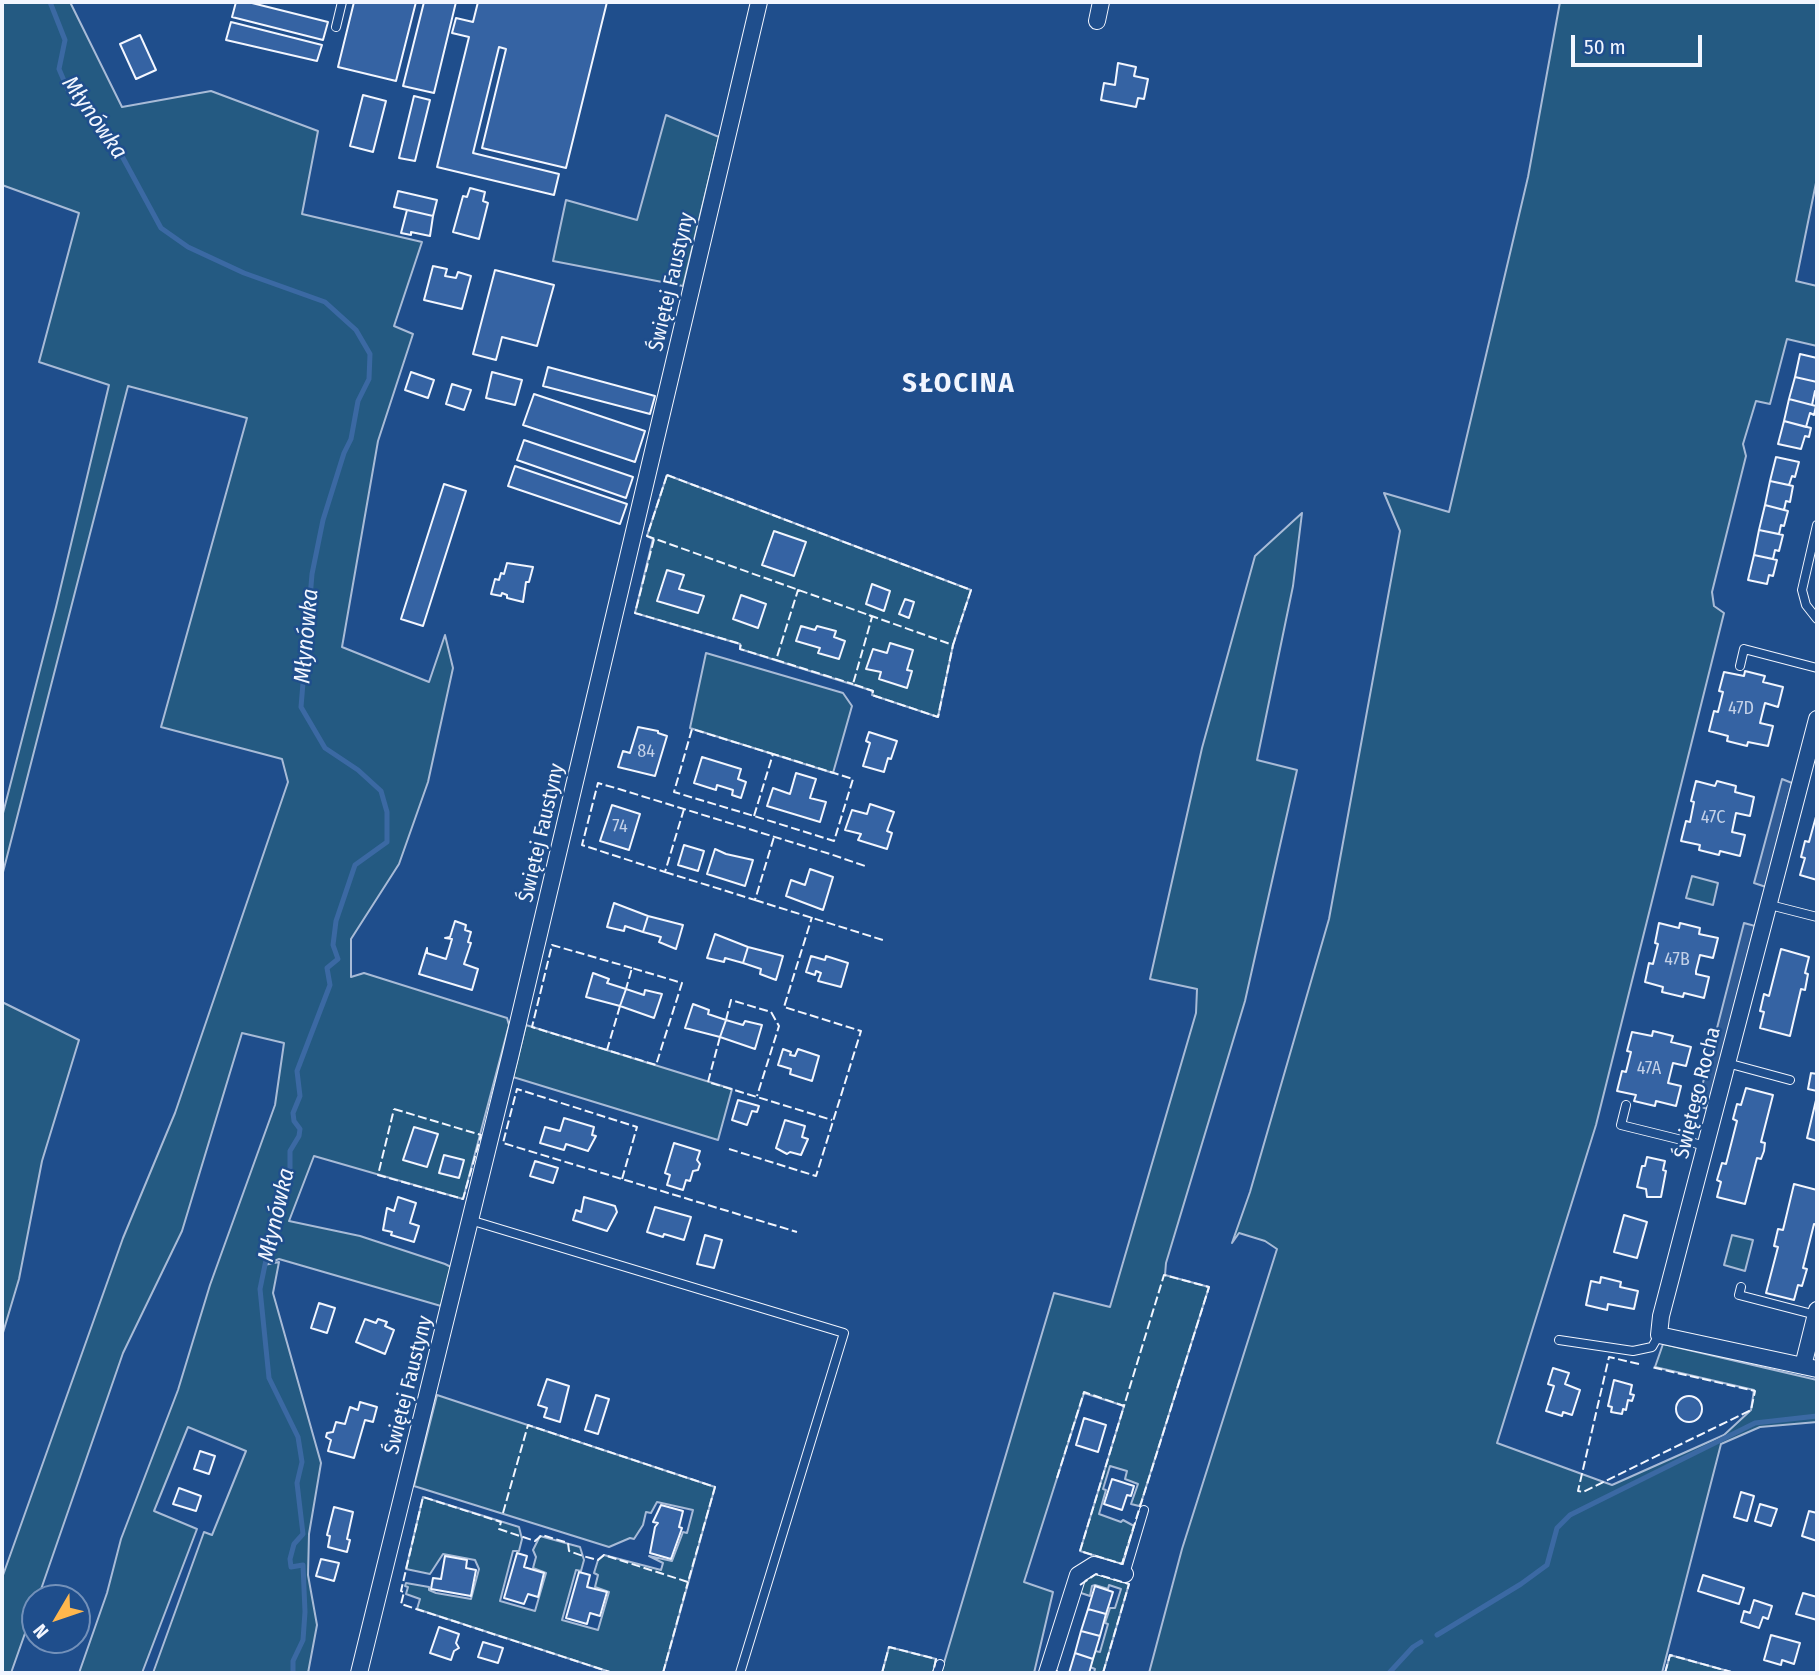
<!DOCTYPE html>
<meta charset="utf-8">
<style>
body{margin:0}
#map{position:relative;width:1819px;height:1675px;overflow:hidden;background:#1f4e8c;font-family:"Fira Sans Condensed",sans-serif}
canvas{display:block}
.frame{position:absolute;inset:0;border:4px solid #f2f6ff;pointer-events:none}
.north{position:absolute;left:21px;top:1584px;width:70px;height:70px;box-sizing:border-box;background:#1f4e8c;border:2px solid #7391ba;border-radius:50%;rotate:231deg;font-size:19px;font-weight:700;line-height:28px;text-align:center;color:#f2f6ff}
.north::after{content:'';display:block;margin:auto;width:24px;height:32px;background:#ffb74d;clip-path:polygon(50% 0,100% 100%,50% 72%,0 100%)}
.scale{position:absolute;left:1571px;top:35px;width:131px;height:32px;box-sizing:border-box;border:4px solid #f2f6ff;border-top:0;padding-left:9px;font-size:21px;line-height:24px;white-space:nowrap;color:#f2f6ff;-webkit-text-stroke:5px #1f4e8c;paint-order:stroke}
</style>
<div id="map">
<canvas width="1819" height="1675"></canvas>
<div class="frame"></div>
<div class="north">N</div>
<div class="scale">50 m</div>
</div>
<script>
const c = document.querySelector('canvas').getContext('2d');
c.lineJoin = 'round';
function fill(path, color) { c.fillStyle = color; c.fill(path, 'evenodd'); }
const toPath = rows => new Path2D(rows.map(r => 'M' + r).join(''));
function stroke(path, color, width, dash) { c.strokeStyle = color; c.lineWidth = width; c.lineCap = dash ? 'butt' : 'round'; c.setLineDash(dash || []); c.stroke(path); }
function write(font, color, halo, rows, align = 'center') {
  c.font = font + ' "Fira Sans Condensed",sans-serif'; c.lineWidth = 5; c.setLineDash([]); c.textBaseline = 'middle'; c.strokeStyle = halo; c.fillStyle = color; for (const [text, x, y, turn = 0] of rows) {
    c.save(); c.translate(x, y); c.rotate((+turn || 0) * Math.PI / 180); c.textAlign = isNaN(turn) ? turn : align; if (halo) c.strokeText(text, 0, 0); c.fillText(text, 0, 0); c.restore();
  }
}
const green = toPath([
 [2,2,70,2,122,107,211,91,318,131,302,214,422,242,394,326,413,334,378,441,342,647,429,682,445,635,453,668,428,782,399,864,351,939,351,977,364,973,507,1018,509,1025,463,1199,314,1156,289,1221,360,1236,445,1264,451,1267,441,1306,279,1259,264,1265,279,1262,273,1293,321,1463,309,1534,308,1575,317,1625,308,1673,153,1673,204,1532,212,1535,246,1451,188,1427,154,1511,197,1529,142,1673,79,1673,107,1593,121,1539,178,1390,210,1285,275,1105,284,1043,242,1033,182,1231,123,1353,38,1598,35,1598,35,1605,11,1673,2,1673,2,1578,123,1238,175,1113,288,782,282,759,161,727,247,418,128,386,2,876,2,817,56,607,109,385,39,362,79,213,2,185,2,2],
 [1560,2,1817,2,1817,178,1796,281,1817,286,1817,346,1787,339,1770,404,1756,401,1743,444,1746,456,1712,592,1714,606,1724,613,1596,1125,1497,1443,1612,1485,1724,1435,1751,1410,1754,1390,1655,1367,1663,1344,1817,1380,1817,1422,1760,1427,1721,1444,1662,1673,1149,1673,1182,1549,1277,1249,1265,1241,1239,1233,1232,1243,1250,1192,1329,919,1400,531,1384,493,1449,512,1528,177,1560,2],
 [666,115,719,137,683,286,553,261,566,200,637,220,666,115],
 [667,475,971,590,953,645,938,717,872,695,873,691,740,649,740,644,635,613,653,539,647,536,667,475],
 [1302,513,1293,586,1257,760,1297,770,1245,1001,1166,1263,1165,1275,1209,1287,1141,1503,1139,1506,1131,1504,1138,1484,1125,1479,1127,1471,1110,1466,1103,1489,1106,1490,1099,1514,1121,1522,1123,1520,1134,1526,1122,1564,1080,1551,1124,1406,1084,1393,1024,1582,1053,1592,1034,1673,941,1673,1054,1293,1110,1307,1196,1013,1197,989,1150,979,1202,748,1255,556,1302,513],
 [706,653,843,693,852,706,833,773,690,728,706,653],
 [1692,876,1718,883,1713,905,1686,898,1692,876],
 [2,1002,79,1040,42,1161,19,1279,2,1336,2,1002],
 [526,1025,732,1089,718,1140,513,1077,526,1025],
 [1732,1235,1753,1240,1745,1271,1724,1265,1732,1235],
 [437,1395,715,1487,663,1673,613,1673,417,1609,420,1599,406,1594,408,1587,405,1586,406,1583,429,1587,429,1590,436,1593,471,1599,479,1569,475,1560,443,1554,430,1574,406,1569,423,1497,519,1527,522,1539,519,1551,513,1551,500,1601,535,1611,546,1573,533,1568,536,1557,533,1550,540,1536,580,1547,584,1560,581,1571,576,1570,562,1620,598,1630,609,1592,595,1587,598,1575,594,1573,598,1560,604,1555,661,1570,663,1563,649,1556,672,1561,683,1532,687,1533,693,1510,657,1502,651,1513,646,1512,643,1525,634,1539,630,1538,609,1547,414,1486,437,1395],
 [1096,1574,1129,1584,1103,1673,1094,1673,1095,1669,1090,1667,1095,1651,1100,1652,1108,1624,1105,1623,1110,1608,1115,1608,1121,1589,1109,1585,1108,1589,1095,1585,1092,1586,1090,1596,1078,1592,1081,1583,1096,1574],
 [889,1647,936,1659,933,1673,882,1673,889,1647],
 [1670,1655,1735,1673,1665,1673,1670,1655]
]);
fill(green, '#245a82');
stroke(green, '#a8bbd7', 2);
const parking = toPath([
 [1782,779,1792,783,1766,887,1754,883,1782,779],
 [1744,923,1755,926,1708,1109,1697,1106,1744,923]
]);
fill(parking, '#305b95');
stroke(parking, '#a8bbd7', 2);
stroke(toPath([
 [50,2,65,40,59,69,68,90,83,110,116,145,161,228,188,247,244,273,325,302,356,330,370,354,369,379,358,401,351,439,344,453,323,520,312,574,301,707,325,748,358,770,381,791,387,812,387,842,355,865,336,921,333,945,338,959,327,968,330,985,297,1071,300,1096,293,1113,294,1121,300,1129,299,1136,290,1151,290,1171,282,1192,281,1207,273,1226,260,1289,269,1378,298,1437,302,1462,297,1483,303,1534,294,1544,290,1559,291,1567,303,1565,305,1612,303,1640,293,1661,293,1673],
 [1437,1635,1521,1584,1547,1565,1557,1528,1570,1515,1755,1423,1817,1416],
 [1389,1673,1413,1647,1421,1642]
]), '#3b69a3', 5);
const building = toPath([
 [236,2,248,2,328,22,323,40,232,17,236,2],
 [354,2,416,2,396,81,338,67,354,2],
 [424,2,456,2,434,93,403,86,424,2],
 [478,2,607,2,566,168,482,148,506,49,499,47,473,153,559,174,554,195,437,167,469,37,452,33,456,18,473,22,478,2],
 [231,22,322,45,317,61,226,40,231,22],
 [140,35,156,70,136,79,120,44,140,35],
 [1118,63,1136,67,1134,76,1148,79,1144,99,1138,98,1136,107,1101,100,1104,83,1115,85,1118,63],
 [363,95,386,101,373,152,350,146,363,95],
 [414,96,430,100,415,161,399,158,414,96],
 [470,188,485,192,483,201,488,203,479,239,453,232,463,196,467,197,470,188],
 [398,191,437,200,433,216,394,207,398,191],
 [407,210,433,216,430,236,411,232,411,235,401,233,407,210],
 [433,266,447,269,445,276,456,278,458,272,471,276,462,309,424,300,433,266],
 [495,270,554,285,537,346,502,337,496,360,473,354,495,270],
 [1800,354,1817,358,1817,382,1795,377,1800,354],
 [548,367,655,396,650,414,543,386,548,367],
 [411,372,434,380,428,398,405,390,411,372],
 [492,372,522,380,515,405,486,398,492,372],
 [1795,377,1817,382,1817,392,1815,391,1812,405,1789,399,1795,377],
 [452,384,471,390,464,410,446,404,452,384],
 [534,394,645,431,635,462,523,425,534,394],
 [1789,399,1816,406,1814,415,1810,413,1806,427,1784,421,1789,399],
 [1784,421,1811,428,1809,437,1805,436,1801,449,1778,444,1784,421],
 [524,440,633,477,626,498,517,460,524,440],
 [1776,457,1799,462,1795,477,1792,476,1789,485,1770,481,1776,457],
 [515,466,627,504,620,524,508,486,515,466],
 [1770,481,1793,486,1790,502,1786,501,1784,510,1765,505,1770,481],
 [444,484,466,491,423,626,401,619,444,484],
 [1765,505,1788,511,1784,526,1781,525,1779,534,1759,530,1765,505],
 [1759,530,1783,535,1779,551,1775,550,1773,559,1754,555,1759,530],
 [774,531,806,542,794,576,762,565,774,531],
 [1754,555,1777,560,1773,576,1769,575,1767,584,1748,580,1754,555],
 [507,563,533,567,529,582,526,582,523,602,507,598,507,595,502,593,501,596,491,594,495,579,499,580,501,573,504,574,507,563],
 [667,570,684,575,679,589,704,596,698,613,657,601,667,570],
 [872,584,890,591,884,611,866,604,872,584],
 [741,595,766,604,758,628,733,619,741,595],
 [905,599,914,602,909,618,899,614,905,599],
 [801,626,815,630,817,626,836,631,834,637,845,641,839,659,818,653,820,648,796,641,801,626],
 [890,643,913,650,907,670,912,671,907,688,879,679,881,672,866,669,873,649,887,653,890,643],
 [1745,671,1765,676,1763,682,1783,687,1778,707,1765,703,1760,723,1773,726,1768,746,1748,742,1747,746,1727,741,1728,736,1709,731,1714,711,1718,712,1723,692,1719,691,1724,672,1744,676,1745,671],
 [638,727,658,731,658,733,667,736,655,776,618,767,623,751,630,753,638,727],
 [869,732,897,741,891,759,888,758,884,772,863,766,870,743,866,741,869,732],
 [702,757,741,769,738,779,746,782,741,798,732,795,733,790,717,785,716,790,694,783,702,757],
 [796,773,816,779,810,798,826,802,820,822,767,806,773,788,790,794,796,773],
 [1696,781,1715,786,1717,781,1736,786,1735,792,1754,797,1750,816,1736,813,1732,832,1745,835,1740,856,1720,851,1719,855,1699,850,1700,845,1681,841,1686,821,1690,822,1694,802,1691,801,1696,781],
 [870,804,894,812,887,831,892,833,887,849,858,840,861,834,845,830,852,810,867,814,870,804],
 [612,805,640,814,629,850,600,841,612,805],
 [1817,813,1817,880,1800,875,1805,858,1801,857,1805,841,1809,842,1817,813],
 [684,845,704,851,698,871,678,865,684,845],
 [715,849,726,854,753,860,745,886,707,874,715,849],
 [810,869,833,877,823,910,786,896,791,880,805,885,810,869],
 [614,903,648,916,643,932,625,926,624,931,607,927,614,903],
 [648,916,683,925,676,949,659,942,661,937,643,932,648,916],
 [455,921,466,925,465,930,471,932,468,942,471,943,464,964,478,969,472,990,419,974,427,948,427,953,446,959,452,939,445,938,450,937,455,921],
 [1659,923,1679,928,1680,923,1700,928,1699,934,1718,938,1713,958,1700,955,1696,971,1696,974,1709,977,1704,998,1684,993,1683,997,1662,992,1663,987,1645,982,1649,963,1653,964,1658,944,1655,943,1659,923],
 [715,934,748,947,743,963,725,958,724,962,707,958,715,934],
 [748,947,783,956,776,980,760,974,761,969,743,963,748,947],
 [1781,949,1809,957,1805,973,1808,974,1805,990,1801,989,1790,1036,1760,1028,1764,1012,1760,1011,1764,994,1769,996,1781,949],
 [811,956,825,960,826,956,848,963,841,987,818,981,821,973,816,971,815,975,806,972,811,956],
 [593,973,609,979,607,983,626,989,620,1006,586,997,593,973],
 [626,989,644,995,645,990,662,994,654,1018,620,1006,626,989],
 [693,1004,709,1010,708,1014,726,1020,720,1037,685,1028,693,1004],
 [726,1020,743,1025,745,1021,762,1025,755,1049,720,1037,726,1020],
 [1653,1031,1673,1036,1671,1042,1691,1047,1686,1066,1673,1063,1668,1083,1681,1086,1676,1106,1656,1101,1655,1106,1634,1101,1636,1095,1617,1091,1622,1071,1626,1072,1631,1052,1627,1051,1632,1032,1652,1036,1653,1031],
 [783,1049,791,1052,790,1055,795,1056,798,1049,819,1056,812,1081,790,1074,791,1069,778,1065,783,1049],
 [1811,1073,1817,1074,1817,1091,1808,1089,1811,1073],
 [1746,1088,1773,1095,1761,1142,1765,1143,1764,1151,1761,1159,1757,1158,1745,1204,1717,1197,1721,1182,1717,1180,1722,1163,1726,1164,1737,1121,1733,1119,1737,1104,1741,1105,1746,1088],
 [1817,1096,1817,1141,1807,1138,1817,1096],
 [738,1100,759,1106,757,1112,752,1111,747,1125,732,1120,738,1100],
 [564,1118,594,1127,592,1135,596,1136,588,1151,566,1144,564,1150,540,1143,545,1127,560,1131,564,1118],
 [785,1120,805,1126,802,1137,808,1139,801,1155,790,1152,787,1154,776,1148,785,1120],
 [414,1127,438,1134,427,1167,403,1160,414,1127],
 [674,1143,700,1151,697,1160,700,1164,698,1170,693,1171,690,1181,686,1180,683,1190,667,1185,670,1175,665,1173,674,1143],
 [444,1155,464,1160,459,1178,439,1173,444,1155],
 [1647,1157,1665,1161,1663,1170,1666,1171,1661,1197,1647,1197,1646,1189,1637,1187,1642,1166,1645,1166,1647,1157],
 [535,1161,558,1168,553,1183,530,1176,535,1161],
 [1794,1184,1817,1190,1817,1225,1814,1224,1803,1268,1807,1269,1802,1286,1798,1285,1794,1300,1766,1293,1778,1247,1774,1246,1778,1229,1783,1230,1794,1184],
 [398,1197,416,1203,410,1223,419,1226,414,1242,391,1235,392,1232,383,1230,387,1208,394,1211,398,1197],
 [584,1197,615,1206,617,1212,607,1231,573,1220,576,1210,581,1212,584,1197],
 [655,1207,691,1217,684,1240,664,1234,663,1237,647,1232,655,1207],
 [1624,1215,1647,1222,1637,1258,1614,1252,1624,1215],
 [705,1235,722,1240,714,1268,697,1264,705,1235],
 [1601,1277,1621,1282,1620,1287,1638,1291,1634,1309,1608,1304,1607,1310,1586,1305,1591,1281,1600,1283,1601,1277],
 [319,1303,335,1308,327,1333,311,1328,319,1303],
 [365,1319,376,1323,378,1319,387,1322,385,1326,394,1330,385,1354,356,1342,365,1319],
 [1553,1368,1569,1373,1565,1384,1580,1390,1572,1415,1563,1412,1562,1416,1546,1411,1554,1386,1548,1384,1553,1368],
 [547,1379,569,1386,560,1422,544,1417,547,1408,538,1405,547,1379],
 [1614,1380,1632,1385,1630,1394,1634,1395,1632,1401,1628,1400,1626,1410,1623,1409,1622,1414,1611,1412,1612,1407,1608,1406,1614,1380],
 [596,1395,609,1399,598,1434,585,1430,596,1395],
 '1676 1409a13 13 0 1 1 26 0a13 13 0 1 1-26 0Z',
 [360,1402,377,1407,373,1422,365,1420,354,1458,328,1451,331,1440,326,1437,327,1433,333,1432,336,1422,345,1424,350,1407,358,1410,360,1402],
 [1084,1418,1106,1425,1098,1452,1076,1445,1084,1418],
 [200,1451,215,1456,209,1474,194,1469,200,1451],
 [1112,1479,1134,1486,1131,1496,1127,1495,1122,1510,1104,1504,1112,1479],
 [179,1488,201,1496,196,1511,173,1504,179,1488],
 [1741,1492,1754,1496,1747,1521,1734,1517,1741,1492],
 [1760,1504,1777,1509,1771,1526,1755,1521,1760,1504],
 [661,1505,683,1511,679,1527,682,1528,681,1531,671,1559,650,1553,655,1527,658,1523,653,1522,661,1505],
 [334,1507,353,1512,347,1539,350,1540,347,1552,328,1547,330,1536,327,1535,334,1507],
 [1809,1511,1817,1513,1817,1541,1802,1536,1809,1511],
 [517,1553,527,1556,524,1567,544,1573,538,1597,528,1594,524,1604,504,1598,517,1553],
 [445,1556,467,1560,466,1568,476,1570,471,1596,431,1589,433,1578,441,1579,445,1556],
 [321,1559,339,1563,334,1581,316,1576,321,1559],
 [579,1572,590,1575,587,1587,607,1592,600,1616,590,1613,587,1624,566,1618,579,1572],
 [1703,1575,1744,1588,1739,1604,1698,1591,1703,1575],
 [1095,1586,1113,1592,1106,1614,1088,1609,1095,1586],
 [1803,1593,1817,1597,1817,1620,1796,1614,1803,1593],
 [1754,1600,1772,1606,1768,1619,1763,1617,1759,1628,1741,1622,1744,1611,1750,1613,1754,1600],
 [1088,1609,1106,1614,1100,1636,1081,1631,1088,1609],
 [439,1627,459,1634,456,1643,459,1648,454,1651,451,1660,430,1653,439,1627],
 [1081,1631,1100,1636,1093,1659,1075,1653,1081,1631],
 [1771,1635,1800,1643,1794,1664,1782,1660,1781,1665,1764,1660,1771,1635],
 [483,1642,503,1648,498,1663,478,1657,483,1642],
 [1075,1653,1093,1659,1089,1673,1069,1673,1075,1653]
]);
fill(building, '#3563a3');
stroke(building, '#f2f6ff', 2);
const lane = toPath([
 [336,27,342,2],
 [1817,525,1802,590,1806,605,1817,619],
 [1740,666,1744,649,1817,668],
 [1770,905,1817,917],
 [1727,1063,1790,1080],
 [1626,1105,1621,1125,1706,1146],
 [470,1220,844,1333,740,1673],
 [1741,1287,1739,1295,1816,1315],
 [1559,1340,1633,1351,1652,1347,1659,1335],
 [1125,1574,1144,1510],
 [937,1673,940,1664]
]);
const street = toPath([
 [1097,21,1101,2],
 [1817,719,1661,1316,1659,1335,1817,1369],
 [1803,1366,1817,1310],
 [359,1673,510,1057,759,2],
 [1047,1673,1078,1575,1094,1565,1125,1574]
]);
stroke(lane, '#f2f6ff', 10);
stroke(street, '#f2f6ff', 18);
stroke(lane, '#1f4e8c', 8);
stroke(street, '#1f4e8c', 16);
stroke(toPath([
 [667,475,971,590,953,645,647,536,667,475],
 [654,539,635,613,741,644,740,649,776,660],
 [800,591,798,590,776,660,853,684],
 [869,615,872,617,853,684,873,691,872,695,938,717,953,645],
 [684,809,665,872,582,845,598,783,619,789,830,854,865,866],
 [754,816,773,754,692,729,674,792,754,816,834,841,853,779,770,753],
 [665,872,755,900,774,837],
 [755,900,886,941],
 [620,1006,607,1050,656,1065,682,983,632,968,626,989],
 [726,1020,731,1000,771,1012,779,1026,757,1096],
 [720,1037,708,1082,832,1120],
 [607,1050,532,1027,552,945,632,968],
 [394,1109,481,1135,463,1199,378,1175,394,1109],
 [729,1149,816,1176,861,1031,784,1007,812,917],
 [622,1179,637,1127,517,1089,503,1143,797,1232],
 [1639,1364,1609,1357,1578,1491,1583,1492,1751,1410,1755,1391,1651,1367],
 [1057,1478,1084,1392,1124,1406,1080,1551,1122,1564,1209,1287,1164,1275,1124,1406],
 [503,1513,528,1425,715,1487,688,1582,604,1555,598,1560,583,1556,569,1551,568,1543,542,1535,535,1541,499,1529,501,1522,423,1497,401,1591,404,1592,401,1604,613,1673],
 [1080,1585,1096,1574,1129,1584,1103,1673],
 [663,1673,688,1582],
 [882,1673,889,1647,936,1659,933,1673],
 [1056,1673,1057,1670],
 [1665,1673,1670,1655,1735,1673]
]), '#f2f6ff', 2, [9, 3.5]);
write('18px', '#c3d1e8', null, [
 ["47D",1741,709],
 ["84",646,752],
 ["47C",1713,818],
 ["74",620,827],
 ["47B",1677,960],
 ["47A",1649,1069]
]);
write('21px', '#f2f6ff', '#1f4e8c', [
 ["Świętej Faustyny",672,282,-77],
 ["Świętej Faustyny",542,833,-77],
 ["Świętego Rocha",1698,1093,-76],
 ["Świętej Faustyny",409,1385,-76]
]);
write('italic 23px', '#f2f6ff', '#1f4e8c', [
 ["Młynówka",94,118,55],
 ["Młynówka",307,636,-85],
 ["Młynówka",277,1215,-77]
]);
c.letterSpacing = '2px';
write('bold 28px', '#f2f6ff', '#1f4e8c', [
 ["SŁOCINA",959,384]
]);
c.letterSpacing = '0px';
</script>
